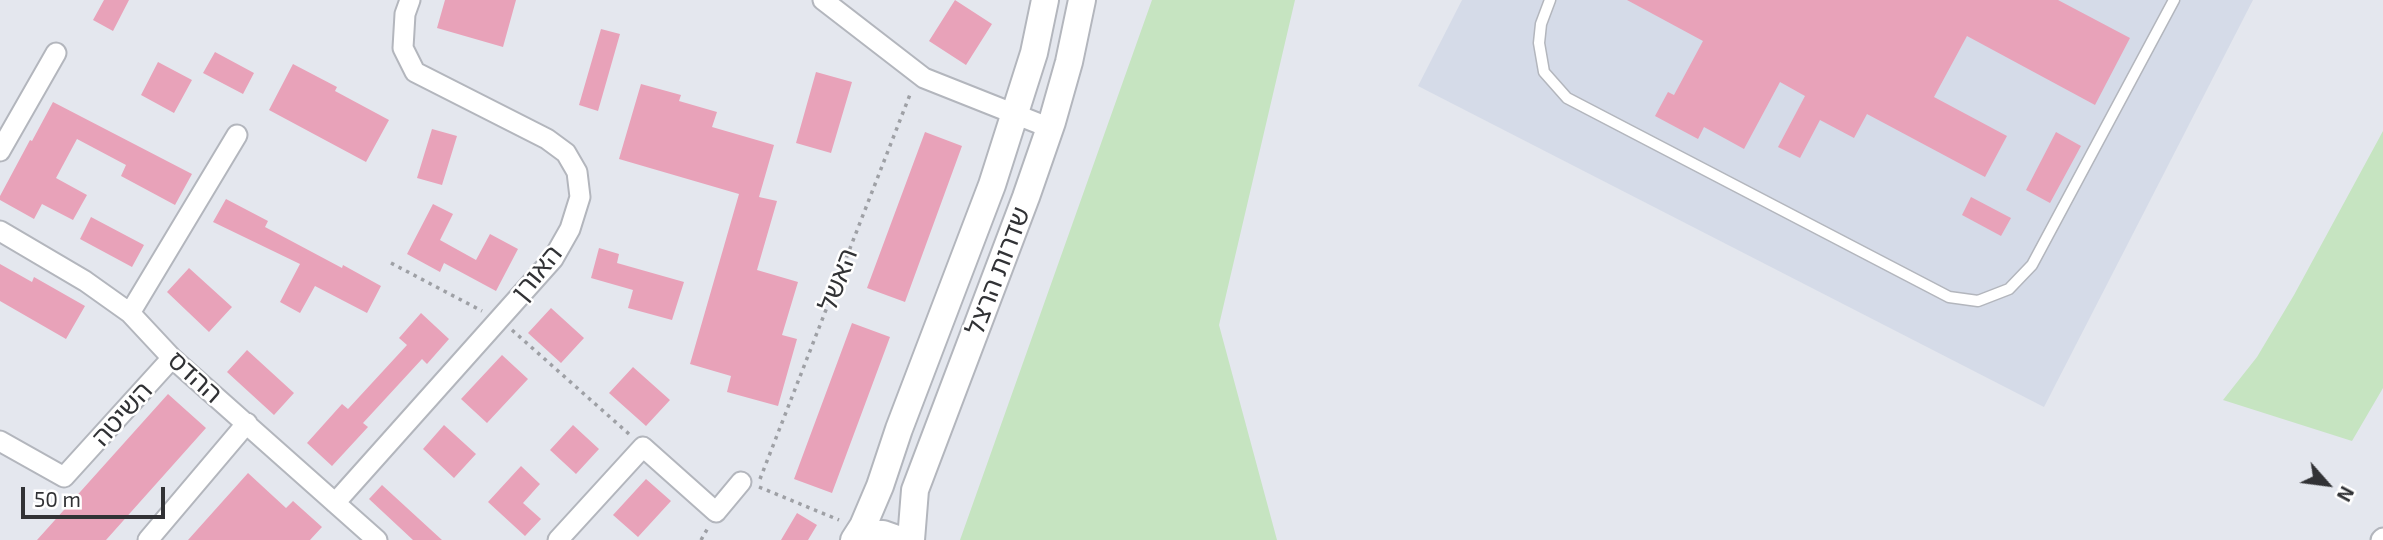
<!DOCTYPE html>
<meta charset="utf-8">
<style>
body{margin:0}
#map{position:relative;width:2383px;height:540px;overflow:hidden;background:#e4e7ee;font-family:"Exo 2",sans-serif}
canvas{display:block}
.north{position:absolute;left:2292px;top:449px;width:70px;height:70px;-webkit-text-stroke:5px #fff;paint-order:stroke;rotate:118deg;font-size:19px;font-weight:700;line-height:28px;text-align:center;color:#313235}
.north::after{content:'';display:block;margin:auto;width:24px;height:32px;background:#313235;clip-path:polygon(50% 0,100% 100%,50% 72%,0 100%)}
.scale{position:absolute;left:21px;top:487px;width:144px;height:32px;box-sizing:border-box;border:4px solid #313235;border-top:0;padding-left:9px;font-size:21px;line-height:24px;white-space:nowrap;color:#313235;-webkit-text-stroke:5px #fff;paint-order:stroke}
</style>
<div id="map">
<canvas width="2383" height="540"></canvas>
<div class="north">N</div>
<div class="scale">50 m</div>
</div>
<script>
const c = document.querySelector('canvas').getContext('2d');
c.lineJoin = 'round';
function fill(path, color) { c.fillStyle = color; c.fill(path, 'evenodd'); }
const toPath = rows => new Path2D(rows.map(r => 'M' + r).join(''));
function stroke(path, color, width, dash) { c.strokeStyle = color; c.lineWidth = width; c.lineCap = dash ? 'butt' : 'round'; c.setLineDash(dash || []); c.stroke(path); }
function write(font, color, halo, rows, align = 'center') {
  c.font = font + ' "Exo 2","Noto Sans Hebrew",sans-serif'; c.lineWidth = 5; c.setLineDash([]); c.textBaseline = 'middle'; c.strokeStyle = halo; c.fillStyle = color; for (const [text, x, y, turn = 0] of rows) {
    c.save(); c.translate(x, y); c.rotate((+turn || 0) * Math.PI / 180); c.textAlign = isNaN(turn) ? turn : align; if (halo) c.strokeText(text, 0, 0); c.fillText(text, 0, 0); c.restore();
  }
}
fill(toPath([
 [1462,0,2253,0,2044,407,1418,86]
]), '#d5dbe8');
fill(toPath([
 [1152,0,1295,0,1219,325,1277,540,960,540],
 [2383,131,2383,388,2352,441,2223,400,2257,357,2294,295]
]), '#c6e4c1');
fill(toPath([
 [104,0,129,0,113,31,93,20],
 [445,0,516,0,503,47,437,28],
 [955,0,992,24,966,65,929,41],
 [1627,0,2058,0,2130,38,2095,105,1967,36,1934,97,2007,136,1985,177,1867,114,1854,138,1820,120,1800,158,1778,147,1805,96,1780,82,1744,149,1704,127,1698,139,1655,116,1668,92,1674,95,1703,41],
 [601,29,620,34,598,111,579,105],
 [215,52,254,73,243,94,203,73],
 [158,62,192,80,174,113,141,95],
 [293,64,337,87,335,91,389,120,366,162,269,110],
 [816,72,852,82,831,153,796,143],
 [641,84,681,95,679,101,717,112,712,127,774,145,759,197,777,201,757,270,798,282,782,335,797,339,778,406,727,392,731,376,690,364,739,194,619,159],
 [53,102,192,174,175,205,121,176,126,165,77,139,56,178,87,195,73,220,42,204,34,219,0,200,0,196,30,140,32,141],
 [432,129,457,136,442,185,417,178],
 [925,132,962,146,905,302,867,288],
 [2056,132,2081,146,2050,203,2026,190],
 [1971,197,2011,218,2001,236,1962,215],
 [226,199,268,221,265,227,342,268,343,265,381,286,367,313,315,286,300,313,280,302,300,264,213,222],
 [433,204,453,214,440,240,476,260,490,234,518,249,496,291,444,263,440,272,407,254],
 [91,217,144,245,132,267,80,239],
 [599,248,619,254,617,263,684,282,672,320,628,308,633,290,591,278],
 [0,264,32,282,34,277,85,306,66,339,0,301],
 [189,268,232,307,209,332,167,292],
 [551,308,584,338,561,363,528,333],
 [421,313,449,339,427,364,422,359,363,423,368,427,332,466,307,443,342,404,348,409,407,345,399,338],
 [852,323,890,337,832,493,794,479],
 [247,350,294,393,274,415,227,372],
 [502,355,528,379,487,423,461,399],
 [633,367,670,400,646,426,609,393],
 [168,394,206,428,106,540,37,540],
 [444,425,476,454,454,478,423,449],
 [573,425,599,449,576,474,550,450],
 [521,466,540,484,523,503,541,519,525,536,488,502],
 [248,473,286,508,293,501,322,527,310,540,188,540],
 [646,479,671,501,638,537,613,515],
 [382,485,442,540,413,540,369,499],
 [797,513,817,525,808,540,781,540]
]), '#e8a2b9');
const service = toPath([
 [1550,0,1541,24,1539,43,1544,72,1567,98,1949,297,1978,301,2009,289,2032,265,2174,0]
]);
const minor = toPath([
 [823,0,924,78,1050,128],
 [0,151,56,53],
 [0,231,85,281,130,313,172,358,377,540],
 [130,313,237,135],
 [0,441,64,477,172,358],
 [335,503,553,259,570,229,580,197,577,172,566,153,547,139,415,72,403,48,405,14,410,0],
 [148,540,247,423],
 [558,540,643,447,716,512,741,482],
 [2381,540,2383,538]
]);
const secondary = toPath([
 [854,540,863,526,880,486,899,429,992,185,1034,53,1045,0],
 [857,540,871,534,883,534,900,540],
 [911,540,915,490,1026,197,1052,122,1069,62,1082,0]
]);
stroke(service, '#b3b6bd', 13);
stroke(minor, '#b3b6bd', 23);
stroke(secondary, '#b3b6bd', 30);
stroke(toPath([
 [391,263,482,311],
 [512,330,629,434],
 [760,479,911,92],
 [759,487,839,520],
 [701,540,709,526]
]), '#9ea0a5', 3.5, [3.5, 5]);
stroke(service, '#fff', 10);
stroke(minor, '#fff', 19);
stroke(secondary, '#fff', 26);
write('26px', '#313235', '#fff', [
 ["שדרות הרצל",998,271,-69],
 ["האורן",537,273,-51],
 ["האשל",838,280,-69],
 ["ההדס",195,377,42],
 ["השיטה",122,414,-48]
]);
</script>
